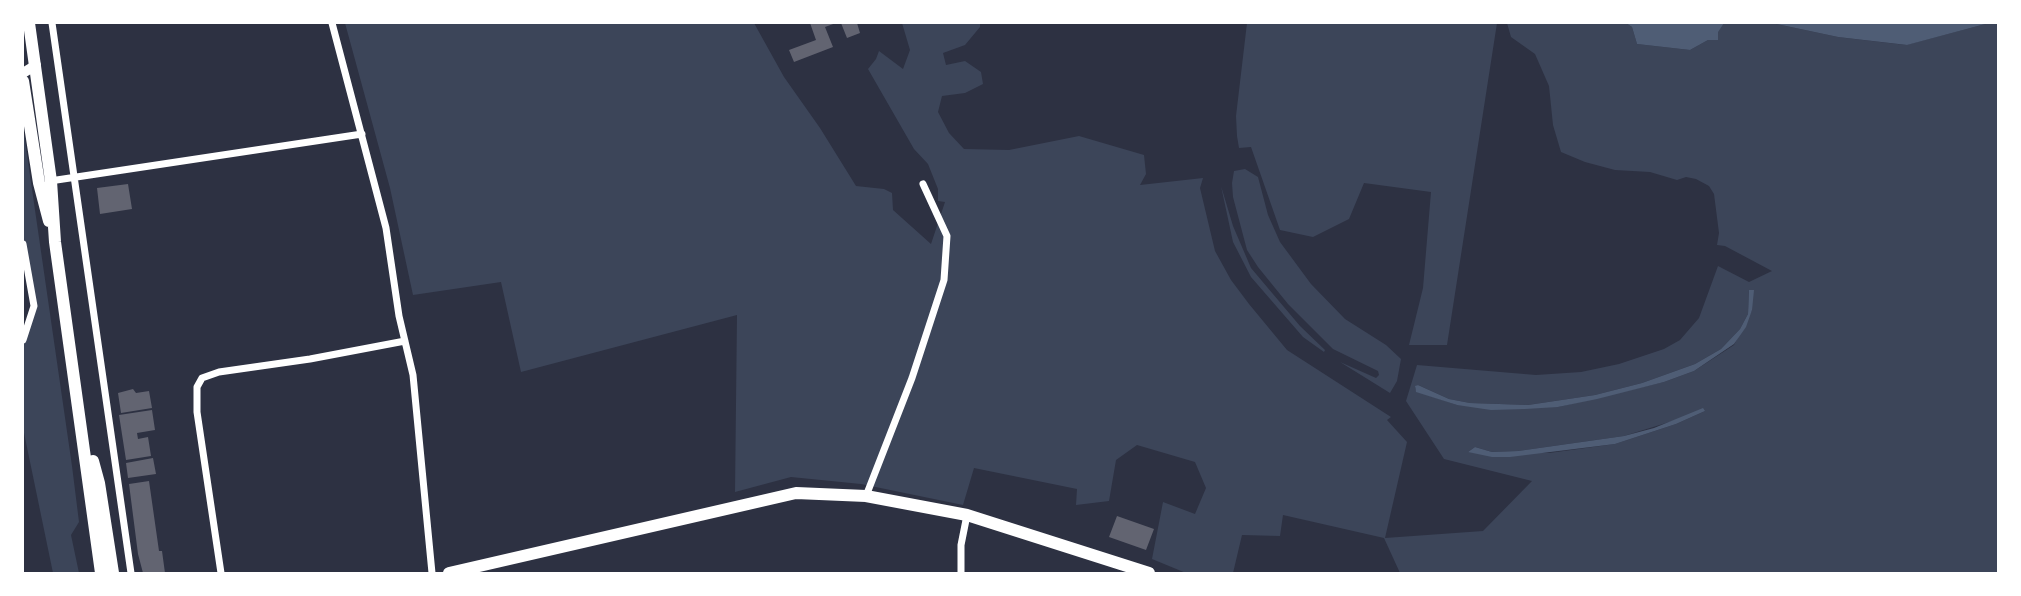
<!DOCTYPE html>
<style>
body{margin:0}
#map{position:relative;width:2021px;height:596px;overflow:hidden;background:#2d3142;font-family:"Titillium Web",sans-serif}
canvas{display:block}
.frame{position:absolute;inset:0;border:24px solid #fff;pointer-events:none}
</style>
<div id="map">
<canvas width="2021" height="596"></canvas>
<div class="frame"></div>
</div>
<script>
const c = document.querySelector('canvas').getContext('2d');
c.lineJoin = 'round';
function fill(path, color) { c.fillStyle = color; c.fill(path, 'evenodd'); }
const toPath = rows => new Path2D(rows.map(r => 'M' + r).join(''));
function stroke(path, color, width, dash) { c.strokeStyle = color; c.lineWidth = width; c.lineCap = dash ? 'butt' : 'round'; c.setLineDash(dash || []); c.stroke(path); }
fill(toPath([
 [345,23,754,23,784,77,820,128,856,186,884,189,892,193,893,210,931,244,945,202,938,201,938,189,928,164,914,149,868,69,876,59,879,51,903,69,910,50,902,23,980,23,980,27,965,45,943,53,946,65,965,61,981,72,983,84,965,93,942,96,938,112,949,133,964,149,1009,150,1079,136,1144,155,1146,174,1140,185,1203,178,1200,188,1215,251,1231,280,1249,304,1287,350,1391,417,1387,420,1407,442,1385,538,1483,531,1532,481,1444,459,1406,401,1417,365,1536,375,1581,372,1619,364,1664,349,1680,340,1699,318,1718,266,1749,282,1772,271,1725,246,1717,245,1719,233,1714,194,1709,186,1696,179,1686,177,1677,180,1650,172,1615,170,1585,162,1561,152,1553,125,1549,86,1535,54,1511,37,1507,23,1626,23,1632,27,1637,44,1690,50,1708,40,1724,23,1772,23,1838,37,1906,45,1989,23,1998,23,1998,573,1400,573,1384,538,1283,515,1280,536,1242,535,1233,573,1186,573,1152,559,1163,502,1195,514,1206,488,1195,462,1137,445,1116,460,1109,501,1076,505,1077,489,974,468,963,505,861,484,791,477,735,492,737,315,521,372,501,282,413,295,390,188],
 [1749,290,1752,310,1734,345,1694,371,1664,382,1558,407,1457,405,1416,391,1415,387,1418,385,1449,399,1470,403,1528,405,1595,395,1642,383,1695,364,1721,349,1740,329,1748,314],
 [1705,411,1676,424,1615,444,1549,453,1468,452,1475,447,1492,452,1518,451,1624,436],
 [1247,23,1497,23,1447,345,1409,345,1423,288,1431,192,1364,183,1349,219,1313,237,1280,230,1251,147,1239,148,1237,136,1236,116],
 [23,127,72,466,79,522,71,535,79,573,53,573,23,428,23,340,34,306,23,244],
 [1245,169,1258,177,1268,215,1280,242,1311,284,1345,319,1386,345,1401,359,1397,381,1390,393,1340,362,1376,378,1379,375,1378,371,1333,349,1288,304,1258,267,1247,250,1233,197,1232,183,1234,171],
 [1221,186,1233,226,1251,268,1300,326,1325,350,1324,352,1303,337,1251,277,1233,242]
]), '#3c4559');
fill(toPath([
 [1626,23,1724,23,1718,32,1718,40,1708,40,1690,50,1637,44,1632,27],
 [1772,23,1989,23,1907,45,1838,37],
 [1749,290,1754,290,1752,310,1746,327,1734,344,1694,371,1664,382,1597,399,1558,407,1525,409,1491,410,1457,405,1416,392,1415,386,1418,385,1449,399,1470,403,1528,405,1595,395,1642,383,1695,364,1721,349,1740,329,1748,314],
 [1703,408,1705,411,1676,424,1615,444,1510,457,1492,457,1468,452,1475,447,1492,452,1518,451,1624,436,1654,428]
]), '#4f5d75');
fill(toPath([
 [810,23,836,23,825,27,833,47,794,62,789,50,816,40],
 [841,23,857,23,860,33,847,38],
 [128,184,132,209,100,214,97,188],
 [133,389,136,393,149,391,152,408,121,413,118,393],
 [152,410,155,430,137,433,138,439,148,437,151,456,126,460,119,415],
 [153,458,156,474,128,478,126,463],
 [149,481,159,551,162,551,165,573,143,573,138,554,129,484],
 [1117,516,1154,529,1146,550,1109,537]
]), '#626471');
stroke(toPath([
 [52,23,131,573],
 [332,23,386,228,399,316,413,375,432,573],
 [50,181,362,134],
 [23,244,34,306,23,340],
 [866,496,912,378,944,280,947,236,923,184],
 [221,573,197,412,197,387,202,378,219,372,310,359,405,341],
 [961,573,961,545,967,515]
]), '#fff', 7);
stroke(toPath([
 [23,73,36,65]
]), '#fff', 10);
stroke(toPath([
 [449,573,796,493,866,496,967,515,1149,573]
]), '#fff', 12);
stroke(toPath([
 [29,23,51,181,55,242,101,573],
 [23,81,39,183,49,221],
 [93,461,99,483,113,573]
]), '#fff', 12);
</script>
